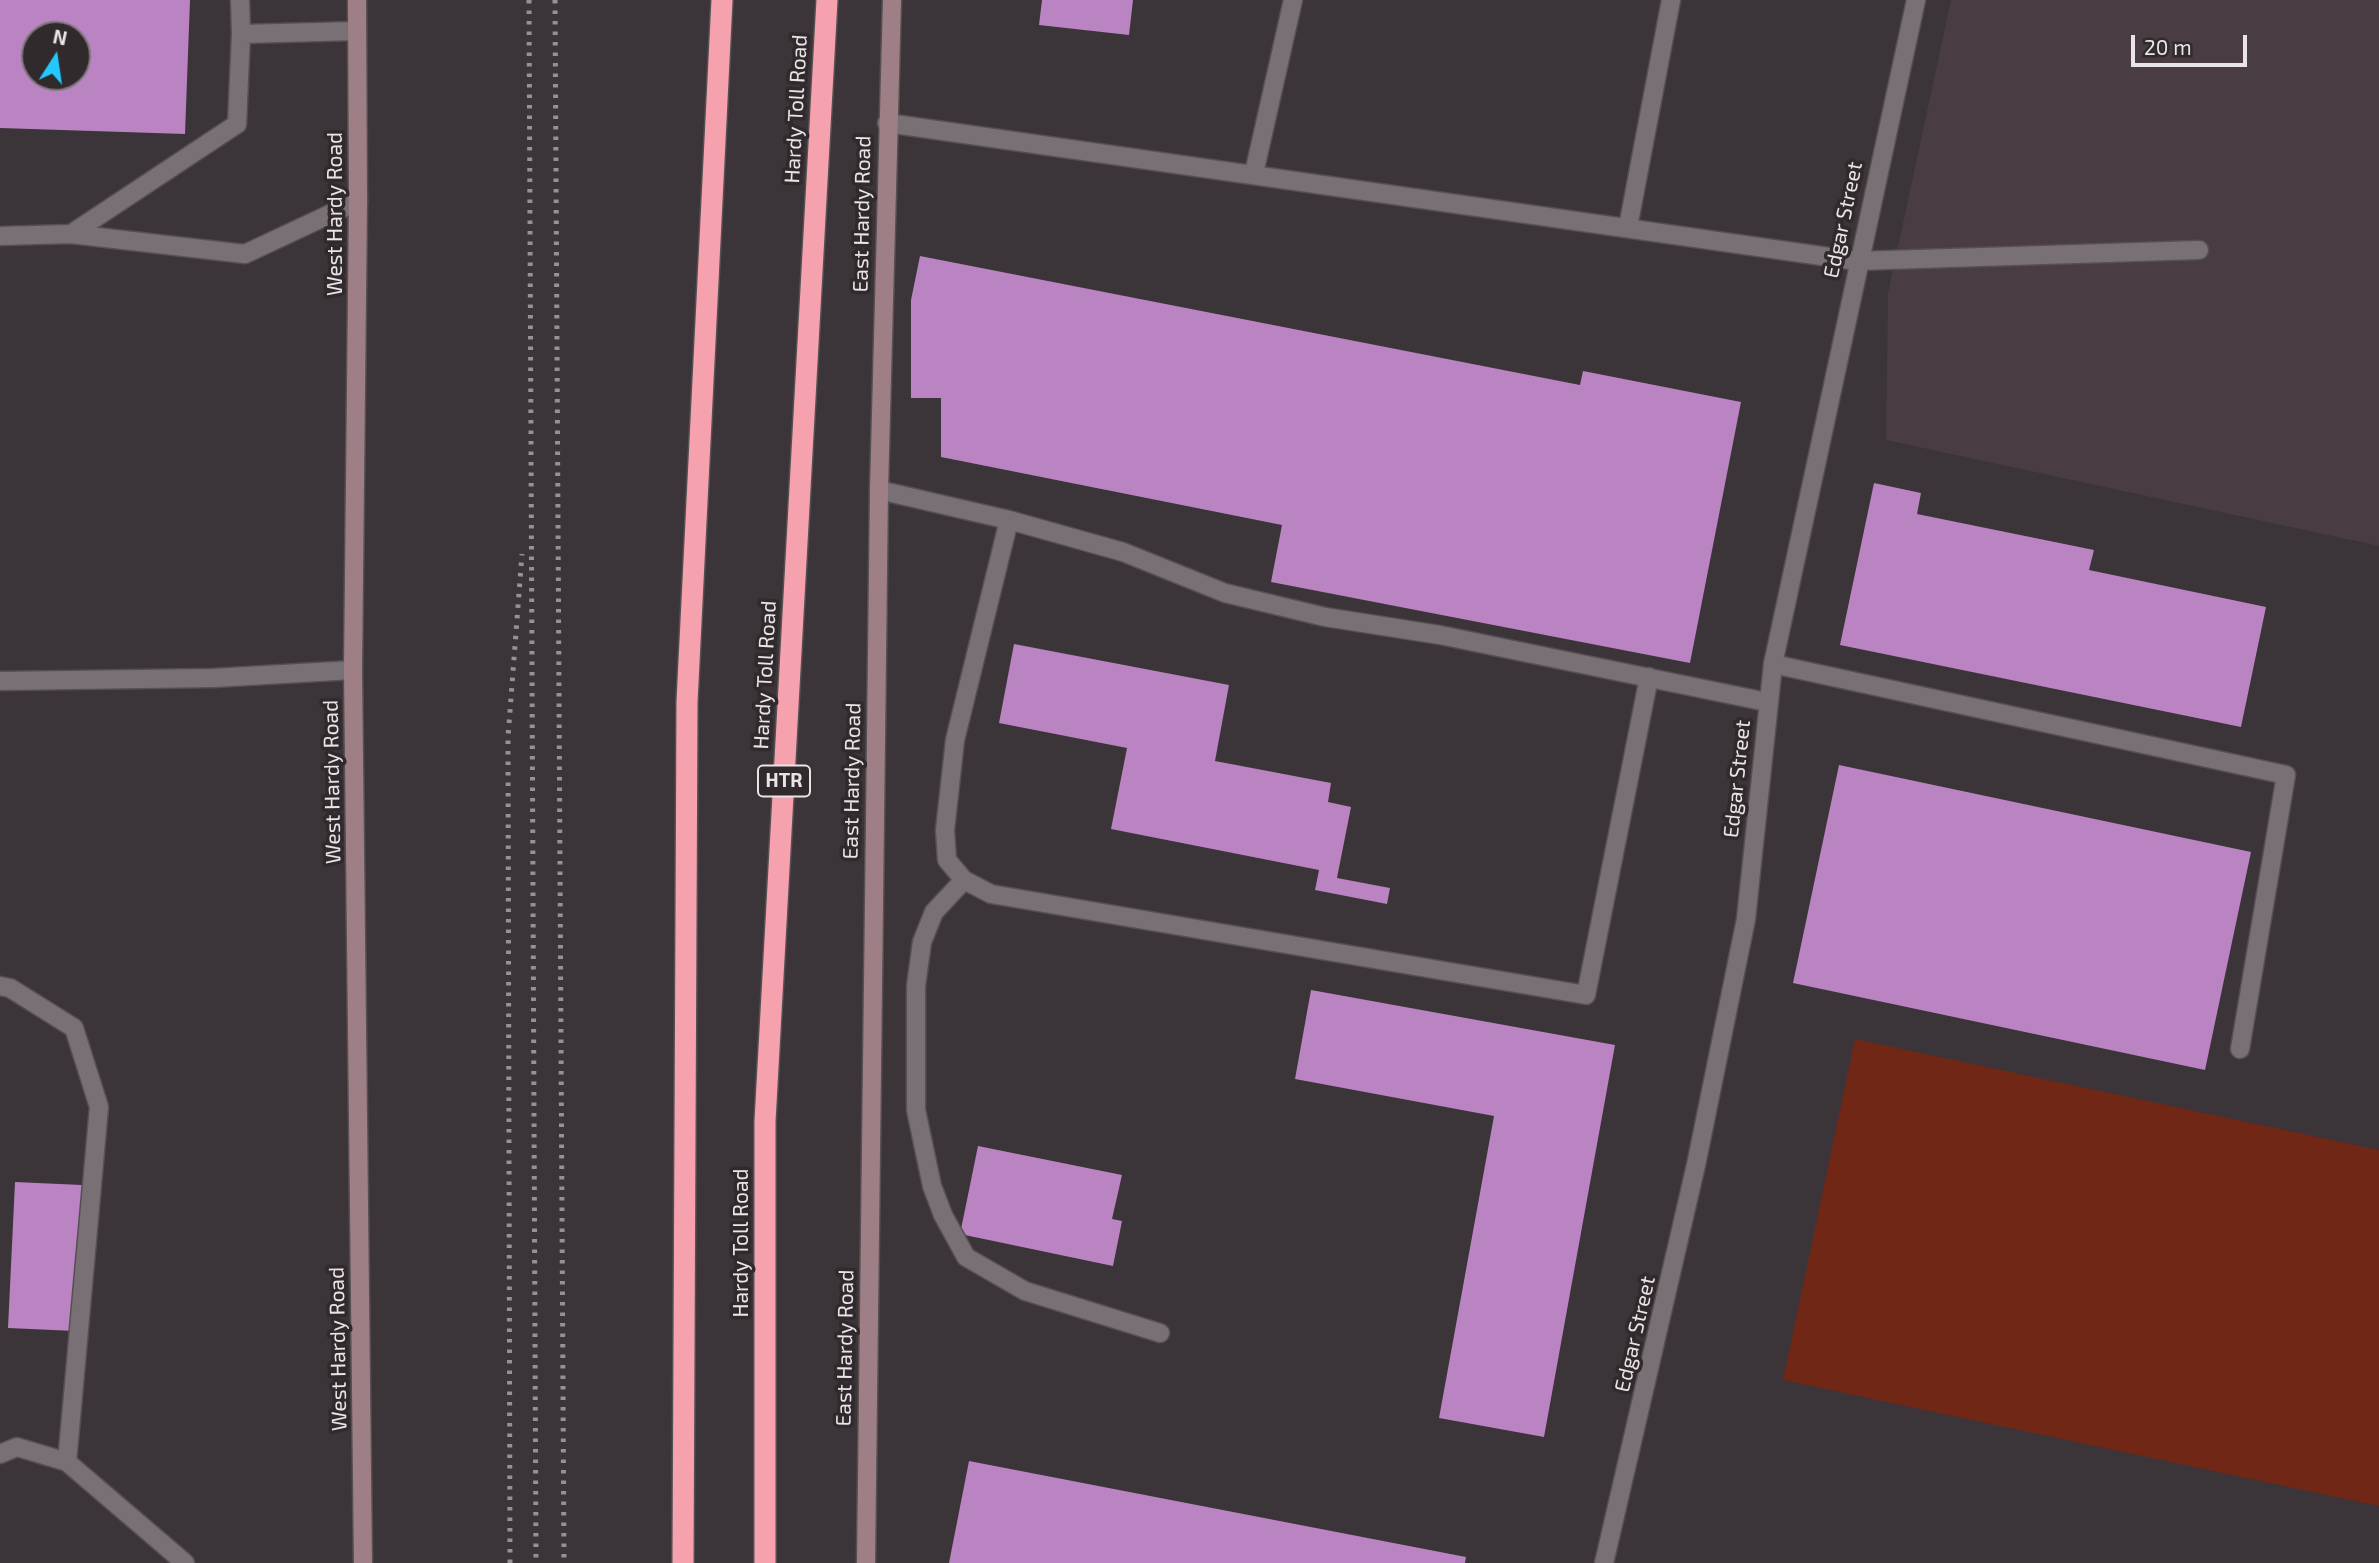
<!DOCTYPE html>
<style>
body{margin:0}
#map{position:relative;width:2379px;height:1563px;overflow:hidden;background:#3b3438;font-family:"Exo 2",sans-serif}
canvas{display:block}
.north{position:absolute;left:21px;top:21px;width:70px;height:70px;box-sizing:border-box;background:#312a2d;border:2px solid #7b7477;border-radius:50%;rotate:12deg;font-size:19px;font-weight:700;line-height:28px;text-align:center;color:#e9e4e7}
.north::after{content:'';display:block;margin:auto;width:24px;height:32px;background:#23c9fe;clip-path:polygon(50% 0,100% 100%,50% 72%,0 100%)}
.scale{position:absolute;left:2131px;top:35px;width:116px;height:32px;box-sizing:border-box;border:4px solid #e9e4e7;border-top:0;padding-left:9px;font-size:21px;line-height:24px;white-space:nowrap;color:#e9e4e7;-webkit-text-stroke:5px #312a2d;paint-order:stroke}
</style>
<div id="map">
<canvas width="2379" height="1563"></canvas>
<div class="north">N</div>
<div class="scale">20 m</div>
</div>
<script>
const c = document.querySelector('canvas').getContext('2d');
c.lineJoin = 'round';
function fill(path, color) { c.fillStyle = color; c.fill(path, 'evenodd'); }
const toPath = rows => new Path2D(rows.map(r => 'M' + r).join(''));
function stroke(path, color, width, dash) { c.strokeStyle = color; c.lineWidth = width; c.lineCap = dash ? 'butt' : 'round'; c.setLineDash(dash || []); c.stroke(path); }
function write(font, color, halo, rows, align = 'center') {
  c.font = font + ' "Exo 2",sans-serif'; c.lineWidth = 7; c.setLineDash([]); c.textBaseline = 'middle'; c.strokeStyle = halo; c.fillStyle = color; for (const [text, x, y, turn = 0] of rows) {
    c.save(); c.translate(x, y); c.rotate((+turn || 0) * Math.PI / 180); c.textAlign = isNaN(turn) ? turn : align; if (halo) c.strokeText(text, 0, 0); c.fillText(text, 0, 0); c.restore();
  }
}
fill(toPath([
 [1951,0,2379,0,2379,546,1886,440,1888,293]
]), '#493c42');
fill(toPath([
 [1855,1039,2379,1150,2379,1506,1783,1380]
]), '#712716');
fill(toPath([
 [0,0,190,0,185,134,0,128],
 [35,35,77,35,77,77,35,77],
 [1042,0,1133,0,1129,35,1039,25],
 [920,256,1580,385,1583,371,1741,402,1690,663,1271,582,1282,525,941,457,941,398,911,398,911,300],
 [1874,483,1921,493,1917,514,2094,550,2089,570,2266,607,2241,727,1840,645],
 [1014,644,1229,685,1215,761,1331,783,1328,802,1351,807,1337,878,1390,888,1387,904,1315,890,1319,870,1111,829,1127,748,999,723],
 [1839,765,2251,852,2205,1070,1793,983],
 [1311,990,1615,1045,1544,1437,1439,1418,1494,1116,1295,1079],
 [978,1146,1122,1175,1112,1219,1122,1221,1113,1266,960,1234],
 [15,1182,82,1185,75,1331,8,1328],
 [969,1461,1466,1557,1465,1563,949,1563]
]), '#ba83c2');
const service = toPath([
 [240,0,241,34],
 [887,123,1857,261,2199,250],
 [1254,173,1293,0],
 [1628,227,1671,0],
 [71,234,237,124,241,34,357,31],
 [0,236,71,234,245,254,358,201],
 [879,490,1009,520,1123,552,1225,593,1325,617,1440,635,1767,702],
 [1009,520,955,740,945,830,947,860,964,880,991,894,1586,995,1649,677],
 [1773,664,2286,775,2240,1049],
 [0,681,213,678,353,670],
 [964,880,934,912,922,942,916,986,916,1110,932,1186,943,1215,966,1257,1025,1291,1160,1333],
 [0,986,10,988,74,1028,99,1107,67,1462],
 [0,1454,17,1447,67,1462,185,1563]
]);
const minor = toPath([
 [1604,1563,1696,1165,1746,919,1773,664,1916,0]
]);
const secondary = toPath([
 [357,0,358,201,353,670,363,1563],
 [866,1563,879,490,892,0]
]);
const motorway = toPath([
 [683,1563,687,702,722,0],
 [765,1563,765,1121,827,0]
]);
stroke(service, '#565053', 21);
stroke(minor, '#565053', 21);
stroke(secondary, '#565053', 21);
stroke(motorway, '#565053', 24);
stroke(service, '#787074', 18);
stroke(minor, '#787074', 18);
stroke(secondary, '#9e7f85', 18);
stroke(motorway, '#f5a2ae', 21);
stroke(toPath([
 [529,0,536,1563],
 [555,0,564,1563],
 [510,1563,508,737,522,554]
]), '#979194', 5, [3.5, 7]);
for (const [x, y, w] of [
 [784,781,52]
]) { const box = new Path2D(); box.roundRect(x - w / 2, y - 15.5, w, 31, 5); c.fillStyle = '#312a2d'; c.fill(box); stroke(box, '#e9e4e7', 2); }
write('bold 19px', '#e9e4e7', null, [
 ["HTR",784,781]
]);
write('21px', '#e9e4e7', '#312a2d', [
 ["Hardy Toll Road",796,109,-87],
 ["West Hardy Road",335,214,-90],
 ["East Hardy Road",862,214,-89],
 ["Edgar Street",1843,220,-78],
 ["Hardy Toll Road",765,675,-87],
 ["Edgar Street",1737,779,-84],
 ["East Hardy Road",852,781,-89],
 ["West Hardy Road",332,782,-91],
 ["Hardy Toll Road",741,1243,-90],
 ["Edgar Street",1635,1334,-77],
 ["East Hardy Road",845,1348,-89],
 ["West Hardy Road",338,1349,-91]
]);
</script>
